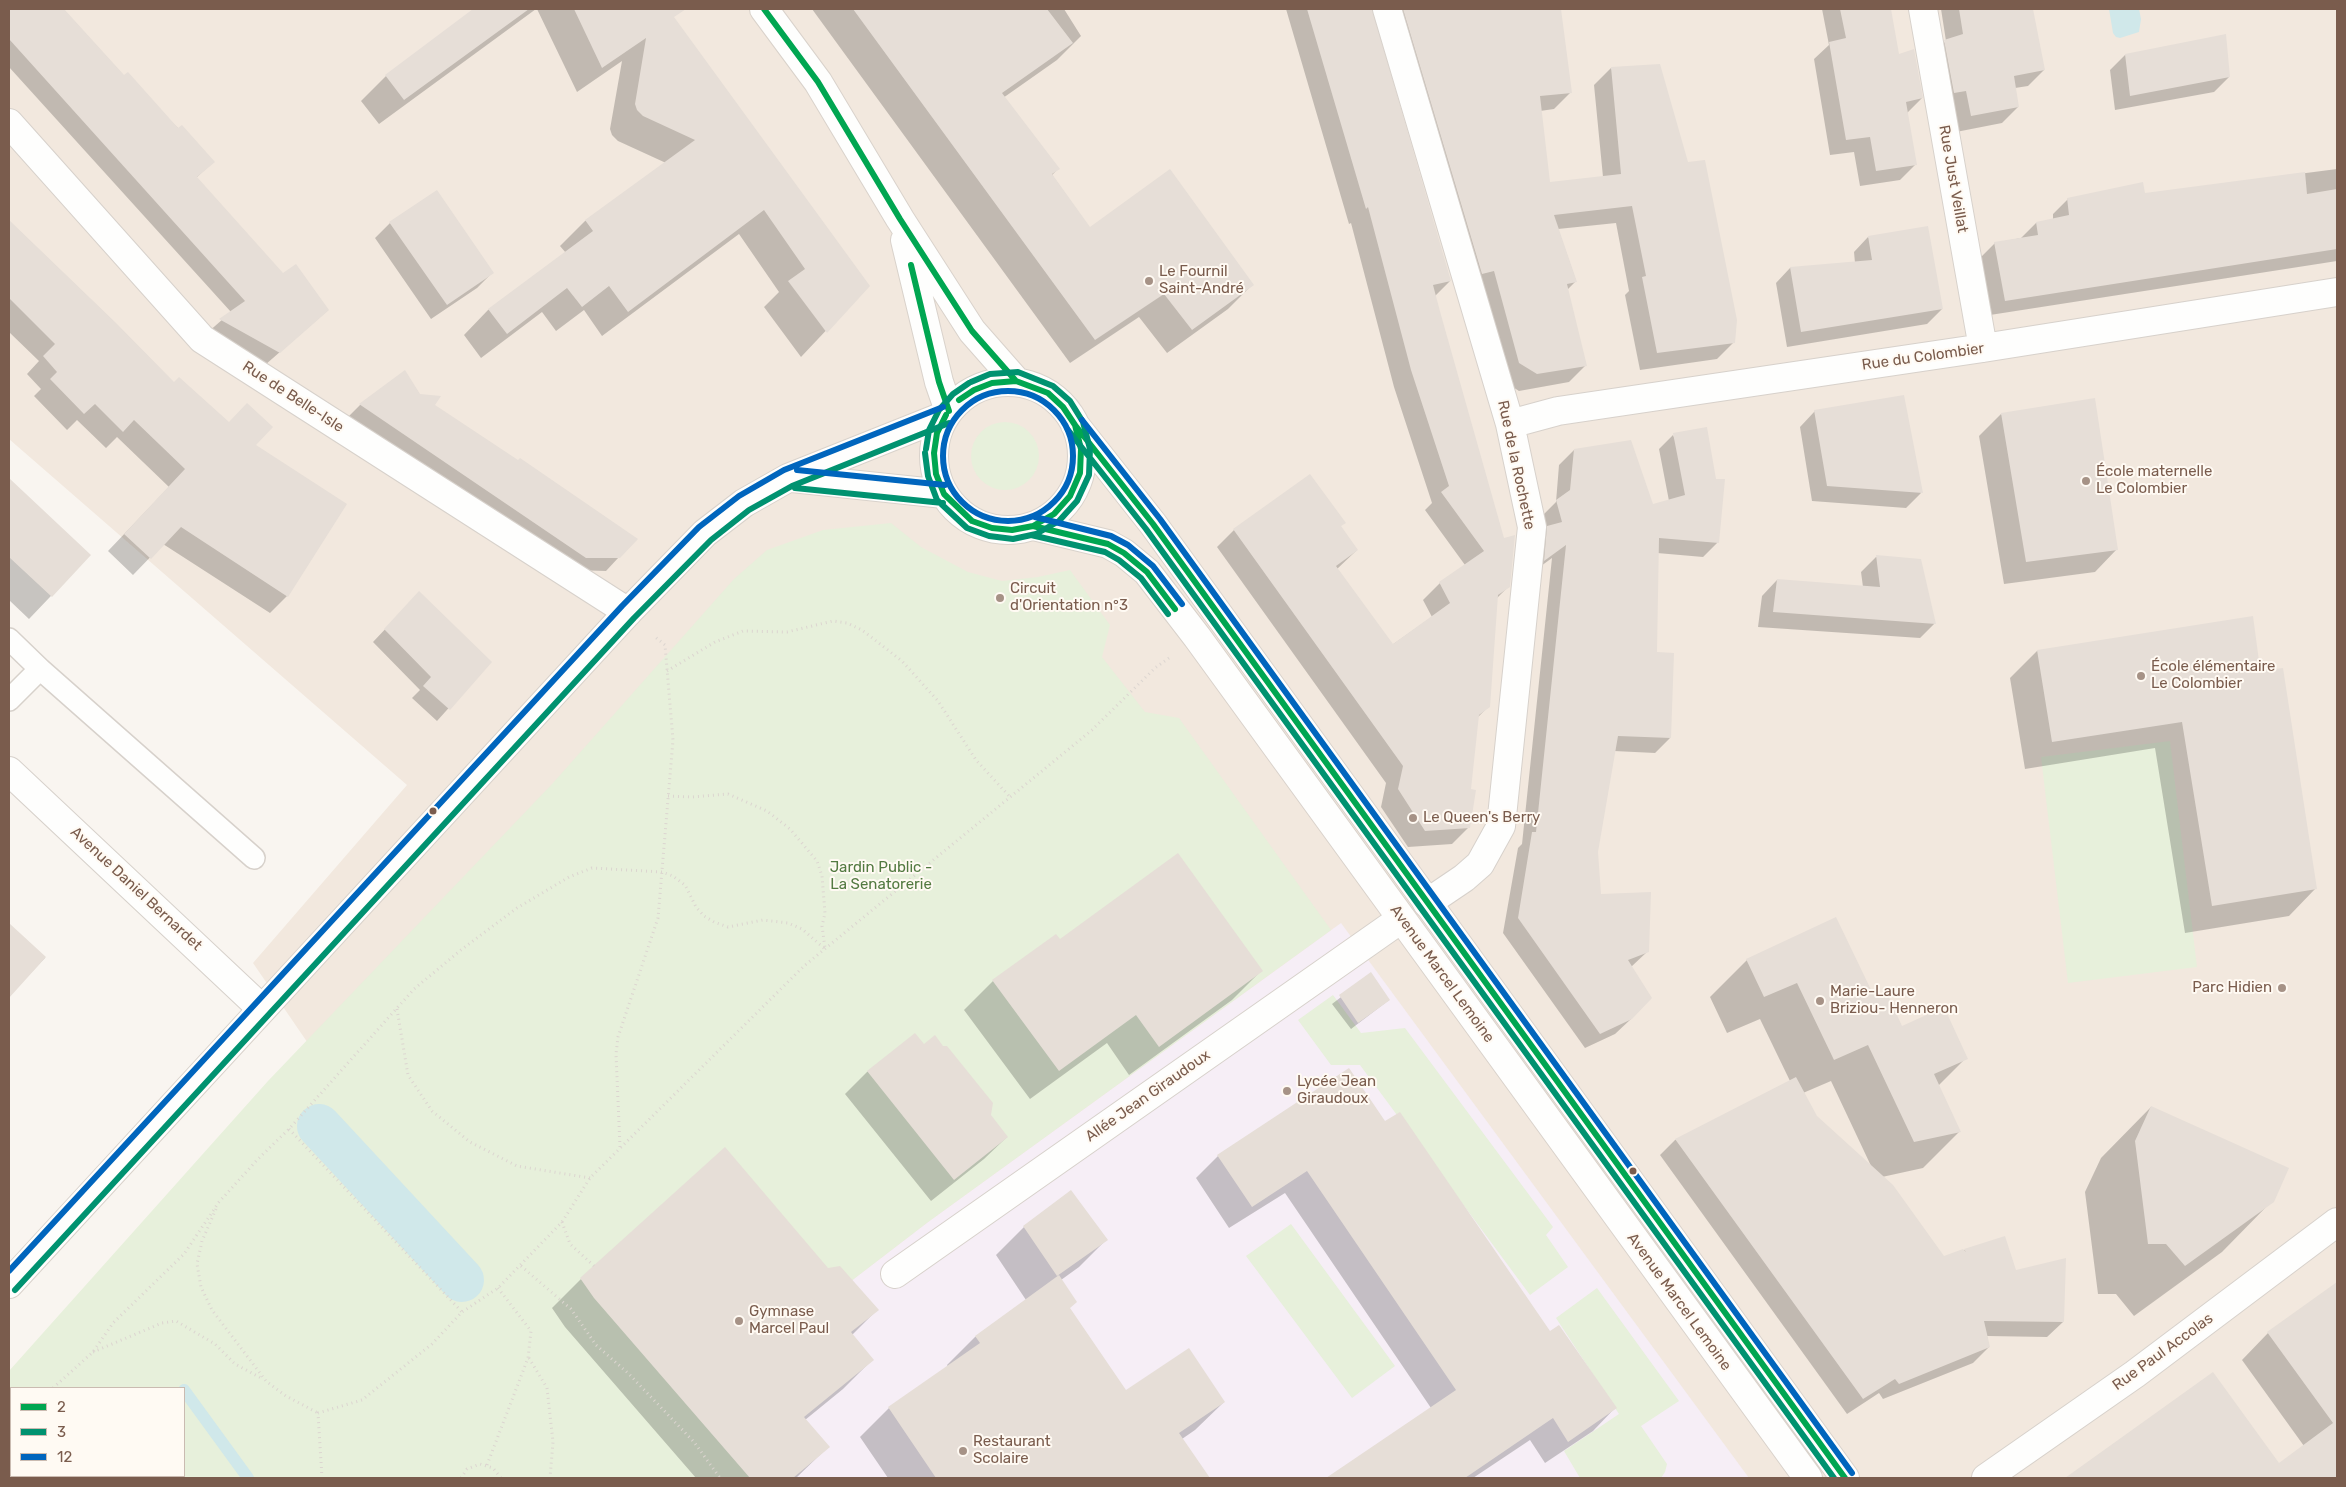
<!DOCTYPE html>
<meta charset="utf-8">
<style>
body{margin:0}
#map{position:relative;width:2346px;height:1487px;overflow:hidden;background:#f9f5f0;font-family:Rubik,sans-serif}
canvas{display:block}
.frame{position:absolute;inset:0;border:10px solid #7a5c4d;pointer-events:none}
.legend{position:absolute;left:10px;top:1387px;width:175px;height:90px;box-sizing:border-box;background:#fffaf3;border:1px solid #cabbb1;margin:0;padding:6px 9px;list-style:none;font-size:15px;color:#7a5c4d}
.legend li{display:flex;align-items:center;gap:10px;height:25px}
.legend b{width:25px;border:1px solid #cabbb1}
</style>
<div id="map">
<canvas width="2346" height="1487"></canvas>
<div class="frame"></div>
<ul class="legend">
<li><b style="height:6px;background:#00a651"></b>2</li>
<li><b style="height:6px;background:#009270"></b>3</li>
<li><b style="height:6px;background:#0065bd"></b>12</li>
</ul>
</div>
<script>
const c = document.querySelector('canvas').getContext('2d');
c.lineJoin = 'round';
function fill(path, color) { c.fillStyle = color; c.fill(path, 'evenodd'); }
const toPath = rows => new Path2D(rows.map(r => 'M' + r).join(''));
function stroke(path, color, width, dash) { c.strokeStyle = color; c.lineWidth = width; c.lineCap = dash ? 'butt' : 'round'; c.setLineDash(dash || []); c.stroke(path); }
function write(font, color, halo, rows, align = 'center') {
  c.font = font + ' Rubik,sans-serif'; c.lineWidth = 4; c.setLineDash([]); c.textBaseline = 'middle'; c.strokeStyle = halo; c.fillStyle = color; for (const [text, x, y, turn = 0] of rows) {
    c.save(); c.translate(x, y); c.rotate((+turn || 0) * Math.PI / 180); c.textAlign = isNaN(turn) ? turn : align; if (halo) c.strokeText(text, 0, 0); c.fillText(text, 0, 0); c.restore();
  }
}
fill(toPath([
 [9,9,2337,9,2337,1478,606,1478,253,963,407,785,9,439]
]), '#f2e8de');
fill(toPath([
 [1341,923,1749,1478,768,1478,765,1448,825,1301,928,1222]
]), '#f6eef6');
fill(toPath([
 '971 456a34 34 0 1 1 68 0a34 34 0 1 1-68 0Z',
 [891,523,921,547,968,572,1002,581,1038,577,1070,570,1110,625,1102,657,1145,712,1179,718,1331,930,928,1222,825,1301,765,1447,767,1478,9,1478,9,1371,268,1081,553,783,734,579,767,550,823,530],
 [11,1388,184,1388,184,1476,11,1476],
 [2170,741,2197,967,2068,983,2041,757],
 [1333,995,1361,1033,1405,1028,1553,1227,1546,1235,1568,1267,1530,1295,1360,1065,1331,1065,1298,1020],
 [1291,1224,1395,1366,1352,1398,1246,1256],
 [1597,1288,1679,1401,1641,1426,1667,1464,1665,1472,1661,1478,1580,1478,1564,1451,1619,1414,1556,1318]
]), '#e7f0db');
fill(toPath([
 [2109,9,2139,9,2141,19,2139,32,2120,38,2116,37,2113,33]
]), '#d0e8ea');
fill(toPath([
 [9,9,63,9,124,76,213,162,196,178,283,275,328,310,265,365,207,333,231,312,9,67],
 [475,9,536,9,379,124,361,101,386,76],
 [537,9,667,9,868,286,801,357,764,307,779,292,739,234,602,336,584,310,556,331,542,312,481,358,464,335,488,310,566,253,560,246,585,221,666,163,618,141,612,135,610,129,622,61,577,92],
 [812,9,931,9,956,43,1009,9,1064,9,1081,36,1057,60,1003,98,1058,169,1052,175,1090,229,1252,285,1228,309,1167,353,1139,317,1070,363],
 [1286,9,1559,9,1571,92,1554,109,1540,111,1549,183,1603,177,1594,85,1611,68,1734,342,1717,359,1640,370,1625,295,1629,291,1616,223,1558,229,1576,281,1567,290,1586,365,1569,382,1519,391,1502,380,1381,15,1371,10,1450,281,1435,296,1509,586,1496,599,1488,707,1477,718,1470,790,1469,827,1452,844,1408,847,1381,807,1386,783,1217,547,1234,530,1340,527,1357,550,1337,569,1392,645,1432,617,1423,600,1440,583,1465,565,1425,510,1432,503,1394,387,1351,223,1349,224],
 [1822,9,1889,9,1898,56,1922,98,1907,113,1916,164,1900,180,1860,186,1854,152,1830,155,1814,59,1829,45],
 [1941,9,2032,9,2044,70,2028,86,2015,88,2018,107,2002,123,1956,132,1929,57,1946,41],
 [2125,55,2229,77,2214,92,2115,110,2110,70],
 [2337,169,2337,261,1990,315,1980,258,1995,243,2021,238,2036,223,2053,220,2053,214,2068,199,2144,194],
 [9,221,115,323,174,383,254,445,287,596,270,613,163,544,133,575,108,551,169,487,117,437,106,448,77,420,67,430,34,396,41,389,27,374,39,361,9,332],
 [390,223,492,273,477,288,431,319,375,238],
 [1868,237,1942,309,1927,324,1787,347,1776,283,1790,268,1855,263,1854,252],
 [405,372,420,395,619,557,606,571,573,570,347,418,360,405],
 [1903,397,1921,493,1906,508,1812,501,1800,427,1815,411],
 [2001,414,2117,549,2095,572,2004,584,1979,436],
 [1673,435,1718,542,1703,557,1657,553,1655,653,1670,738,1655,753,1614,751,1596,852,1600,895,1648,951,1631,967,1631,1019,1615,1034,1585,1048,1503,933,1518,848,1522,844,1552,558,1530,574,1533,542,1546,530,1542,516,1556,502,1559,465,1574,450,1653,505,1669,501,1659,449],
 [9,480,90,555,29,619,9,600],
 [1876,557,1920,561,1935,623,1920,638,1758,627,1762,596,1777,580,1863,587,1861,572],
 [408,605,490,662,437,721,412,698,420,690,373,642],
 [2037,651,2258,662,2316,888,2289,916,2185,933,2155,748,2025,769,2010,678],
 [9,925,45,958,9,996],
 [1059,941,1261,971,1232,1000,1129,1075,1107,1043,1030,1099,964,1010,993,981],
 [1747,960,1874,997,1901,1028,1966,1058,1938,1086,1959,1132,1923,1168,1882,1177,1943,1257,1965,1250,2015,1271,2063,1322,2047,1337,1987,1336,1989,1347,1973,1363,1883,1399,1879,1393,1847,1414,1660,1155,1675,1140,1790,1081,1760,1019,1727,1033,1710,997],
 [1831,1081,1872,1168,1816,1117,1803,1093],
 [1371,974,1389,1000,1351,1029,1332,1004],
 [915,1035,1007,1137,984,1159,931,1201,845,1094,867,1072],
 [2151,1107,2272,1201,2222,1252,2134,1316,2116,1294,2098,1294,2085,1192,2101,1158],
 [1385,1123,1550,1332,1615,1408,1593,1431,1545,1463,1530,1440,1473,1478,1329,1478,1431,1408,1285,1193,1229,1228,1196,1178,1218,1156],
 [1024,1227,1107,1239,1079,1267,1061,1280,1069,1308,1126,1392,1224,1402,1195,1430,1182,1439,1209,1478,888,1478,860,1437,889,1408,948,1367,947,1365,975,1337,1026,1300,996,1255],
 [828,1269,877,1310,852,1335,872,1360,843,1389,805,1420,828,1447,796,1478,696,1478,565,1327,552,1308,581,1279],
 [2337,1283,2337,1478,2070,1478,2213,1374,2279,1465,2304,1446,2242,1360,2268,1333]
]), '#0003');
stroke(toPath([
 [184,1390,248,1478]
]), '#d0e8ea', 12);
stroke(toPath([
 [319,1126,462,1280]
]), '#d0e8ea', 44);
fill(toPath([
 [9,9,64,9,124,75,128,72,178,128,182,125,215,162,197,177,283,273,296,264,329,310,280,353,219,319,245,301,9,39],
 [473,9,529,9,404,100,385,75],
 [574,9,686,9,674,17,870,286,827,333,788,281,805,269,764,210,628,312,609,286,582,307,567,288,507,334,488,309,593,231,585,220,695,140,643,116,637,110,635,104,646,38,602,68],
 [853,9,1047,9,1073,43,1002,93,1060,169,1052,174,1090,227,1170,169,1254,285,1192,330,1164,294,1095,340],
 [1307,9,1372,9,1451,281,1433,285,1441,315,1504,538,1515,535,1510,587,1498,595,1490,707,1479,715,1471,789,1476,790,1470,828,1425,831,1398,789,1403,766,1233,529,1310,474,1346,523,1341,526,1358,550,1336,566,1393,644,1450,603,1439,582,1484,551,1441,492,1449,486,1411,370,1368,207,1366,209],
 [1403,9,1561,9,1572,93,1540,96,1550,182,1621,174,1611,67,1660,64,1688,162,1705,160,1737,320,1735,343,1657,353,1642,277,1646,276,1632,206,1554,215,1577,282,1567,284,1587,366,1537,374,1519,363,1494,271,1482,274],
 [1840,9,1891,9,1899,54,1914,49,1923,98,1906,102,1917,165,1876,171,1870,137,1846,140,1829,42,1846,38],
 [1959,9,2033,9,2045,70,2014,76,2019,107,1971,116,1966,91,1954,93,1944,40,1963,34],
 [2226,34,2230,77,2130,96,2125,54],
 [2305,172,2307,194,2337,189,2337,249,2005,301,1994,242,2038,235,2036,222,2069,215,2067,198,2143,182,2145,193],
 [437,190,494,273,447,305,389,222],
 [9,220,116,323,174,382,179,377,229,422,247,403,273,427,256,445,347,504,288,597,181,527,151,559,124,534,185,469,134,420,123,432,95,404,84,414,50,379,57,372,43,356,55,344,9,298],
 [1928,226,1943,309,1801,332,1790,267,1872,260,1868,236],
 [405,370,420,394,441,396,435,405,518,460,520,458,638,539,620,558,586,558,359,404],
 [1904,395,1923,493,1827,486,1814,410],
 [2095,398,2118,550,2026,562,2001,413],
 [1707,427,1716,479,1725,479,1719,543,1659,538,1657,652,1674,653,1671,738,1618,736,1598,852,1601,894,1651,892,1649,952,1628,960,1652,998,1632,1019,1600,1034,1518,918,1532,832,1536,832,1566,545,1544,561,1547,526,1562,522,1556,500,1570,490,1574,449,1631,440,1653,504,1685,495,1673,433],
 [9,478,91,555,52,597,9,557],
 [1876,555,1921,559,1936,624,1773,612,1777,579,1880,587],
 [419,591,492,662,450,710,423,686,431,677,384,629],
 [2253,616,2259,661,2265,661,2267,670,2283,668,2317,889,2212,906,2182,722,2052,742,2037,650],
 [1178,853,1263,971,1159,1047,1136,1015,1059,1071,992,980,1056,934,1060,939],
 [1836,917,1874,996,1886,991,1902,1026,1944,1007,1968,1059,1934,1074,1961,1132,1914,1142,1868,1045,1834,1060,1797,983,1764,997,1746,959],
 [9,923,46,957,9,998],
 [1371,972,1390,1000,1358,1023,1339,995],
 [915,1033,924,1044,935,1035,943,1046,947,1046,993,1103,991,1115,1008,1137,954,1180,867,1071],
 [1349,1068,1385,1121,1400,1112,1550,1331,1559,1325,1617,1408,1568,1442,1553,1418,1465,1478,1326,1478,1456,1390,1307,1171,1252,1207,1217,1155],
 [1796,1077,1817,1116,1893,1185,1944,1256,1963,1249,1966,1252,1964,1249,2005,1236,2016,1270,2066,1258,2064,1322,1984,1321,1990,1347,1899,1384,1895,1379,1863,1399,1675,1139],
 [2151,1106,2289,1168,2274,1202,2185,1266,2166,1244,2148,1244,2135,1141],
 [725,1147,828,1268,840,1266,879,1310,851,1332,874,1360,804,1417,830,1447,793,1478,750,1478,594,1298,580,1278],
 [1071,1190,1108,1240,1057,1276,1023,1226],
 [1059,1275,1077,1302,1070,1308,1126,1390,1189,1348,1225,1402,1179,1433,1210,1478,936,1478,888,1407,980,1343,975,1336],
 [2337,1282,2337,1478,2065,1478,2213,1372,2279,1463,2333,1423,2267,1332]
]), '#e6ded7');
const lane = toPath([
 [9,639,40,669,9,700],
 [40,669,254,858]
]);
const street = toPath([
 [1387,9,1510,424,1532,527,1501,826,1480,864,1464,878,1427,903],
 [1923,9,1983,348],
 [9,123,202,339,628,612],
 [1510,424,1558,411,1983,348,2337,292],
 [9,771,262,1009],
 [895,1274,1401,919],
 [1986,1478,2135,1374,2337,1222]
]);
const secondary = toPath([
 [764,9,818,82,900,219,972,331,1016,381],
 [905,240,939,382,949,411],
 '934 456a74 74 0 1 1 148 0a74 74 0 1 1-148 0Z',
 [1075,425,1153,524,1845,1478],
 [792,478,944,494],
 [1033,526,1108,544,1124,553,1147,572,1197,637,1808,1478],
 [9,1284,628,612,705,533,744,503,788,478,946,415]
]);
stroke(lane, '#d7d1cb', 24);
stroke(street, '#d7d1cb', 30);
stroke(secondary, '#d9d2cb', 30);
stroke(toPath([
 [667,671,715,642,743,631,787,632,833,621,847,623,862,630,902,661,938,701,976,760,1010,797],
 [668,796,692,797,728,794,767,811,790,829,817,861,822,876,825,913,822,926,825,948],
 [397,1009,408,1075,432,1111,470,1142,517,1166,590,1178],
 [289,1129,462,1312],
 [620,1147,616,1054,618,1037,658,918,673,740,665,645,654,636],
 [216,1209,202,1241,197,1264,201,1287,212,1310,266,1381,286,1396,318,1413],
 [562,1222,570,1244,594,1266],
 [521,1266,571,1309,596,1345,629,1374,694,1442,720,1478],
 [93,1352,162,1323,176,1321,215,1344,235,1364,263,1379],
 [529,1358,547,1388,553,1442,550,1478],
 [53,1388,93,1352,113,1323,184,1254,219,1202,258,1159,289,1129,414,989,461,950,517,908,569,877,592,868,662,872,673,876,685,885,696,907,704,916,714,922,728,927,763,920,788,923,802,929,825,949],
 [9,1428,11,1426],
 [487,1465,528,1358,531,1331,498,1288],
 [322,1478,318,1413,362,1400,432,1344,462,1312,498,1288,562,1222,590,1178,804,966,1092,730,1155,668,1169,658],
 [461,1478,467,1469,480,1464,493,1468,501,1478]
]), '#dcd5d0', 3, [1, 4]);
stroke(lane, '#fefefd', 21);
stroke(street, '#fefefd', 28);
stroke(secondary, '#fefefd', 28);
stroke(toPath([
 [764,9,818,82,900,219,972,331,1016,381],
 [911,265,939,382,949,411],
 [946,415,937,433,934,453,936,474,944,494,972,521,992,528,1012,530,1033,526,1054,514,1070,496,1080,473,1081,449,1075,425,1063,407,1048,393,1016,381,992,383,974,390,959,400],
 [1075,425,1153,524,1845,1478],
 [1033,526,1108,544,1124,553,1147,572,1175,609]
]), '#00a651', 6);
stroke(toPath([
 [1068,430,1146,529,1834,1478],
 [926,449,929,430,939,410,953,394,969,383],
 [925,453,928,476,937,500,967,528,989,536,1013,539,1036,534,1059,521,1077,501,1089,475,1090,449,1083,422,1070,401,1053,386,1018,372,990,374,971,382],
 [795,488,943,503],
 [1031,535,1105,552,1119,560,1141,578,1168,614],
 [15,1290,634,618,711,540,749,510,792,486,949,423]
]), '#009270', 6);
stroke(toPath([
 '943 456a65 65 0 1 1 130 0a65 65 0 1 1-130 0Z',
 [1082,420,1160,519,1852,1473],
 [797,470,945,485],
 [1035,517,1111,536,1128,545,1153,566,1182,604],
 [9,1271,622,606,699,527,739,496,784,470,943,407]
]), '#0065bd', 6);
for (const [x, y, r, color] of [
 [1149,281,5,"#a69286"],
 [2086,481,5,"#a69286"],
 [1000,598,5,"#a69286"],
 [2141,676,5,"#a69286"],
 [433,811,4.5,"#7a5c4d"],
 [1413,818,5,"#a69286"],
 [2282,988,5,"#a69286"],
 [1820,1001,5,"#a69286"],
 [1287,1091,5,"#a69286"],
 [1633,1171,4.5,"#7a5c4d"],
 [739,1321,5,"#a69286"],
 [963,1451,5,"#a69286"]
]) { const dot = new Path2D(); dot.arc(x, y, r, 0, 2 * Math.PI); c.fillStyle = color; c.fill(dot); stroke(dot, '#fffaf3', 2); }
write('15px', '#7a5c4d', '#fffaf3', [
 ["Rue Just Veillat",1953,179,80],
 ["Rue du Colombier",1923,357,-8],
 ["Rue de Belle-Isle",293,397,33],
 ["Rue de la Rochette",1516,465,78],
 ["Avenue Daniel Bernardet",136,889,43],
 ["Avenue Marcel Lemoine",1442,974,54],
 ["Allée Jean Giraudoux",1148,1096,-35],
 ["Avenue Marcel Lemoine",1679,1302,54],
 ["Rue Paul Accolas",2163,1352,-36]
]);
write('15px', '#7a5c4d', '#fffaf3', [
 ["Le Fournil",1159,272],
 ["Saint-André",1159,289],
 ["École maternelle",2096,472],
 ["Le Colombier",2096,489],
 ["Circuit",1010,589],
 ["d'Orientation n°3",1010,606],
 ["École élémentaire",2151,667],
 ["Le Colombier",2151,684],
 ["Le Queen's Berry",1423,818],
 ["Parc Hidien",2272,988,"right"],
 ["Marie-Laure",1830,992],
 ["Briziou- Henneron",1830,1009],
 ["Lycée Jean",1297,1082],
 ["Giraudoux",1297,1099],
 ["Gymnase",749,1312],
 ["Marcel Paul",749,1329],
 ["Restaurant",973,1442],
 ["Scolaire",973,1459]
], 'left');
write('15px', '#537a41', '#fffaf3', [
 ["Jardin Public -",881,868],
 ["La Senatorerie",881,885]
]);
</script>
